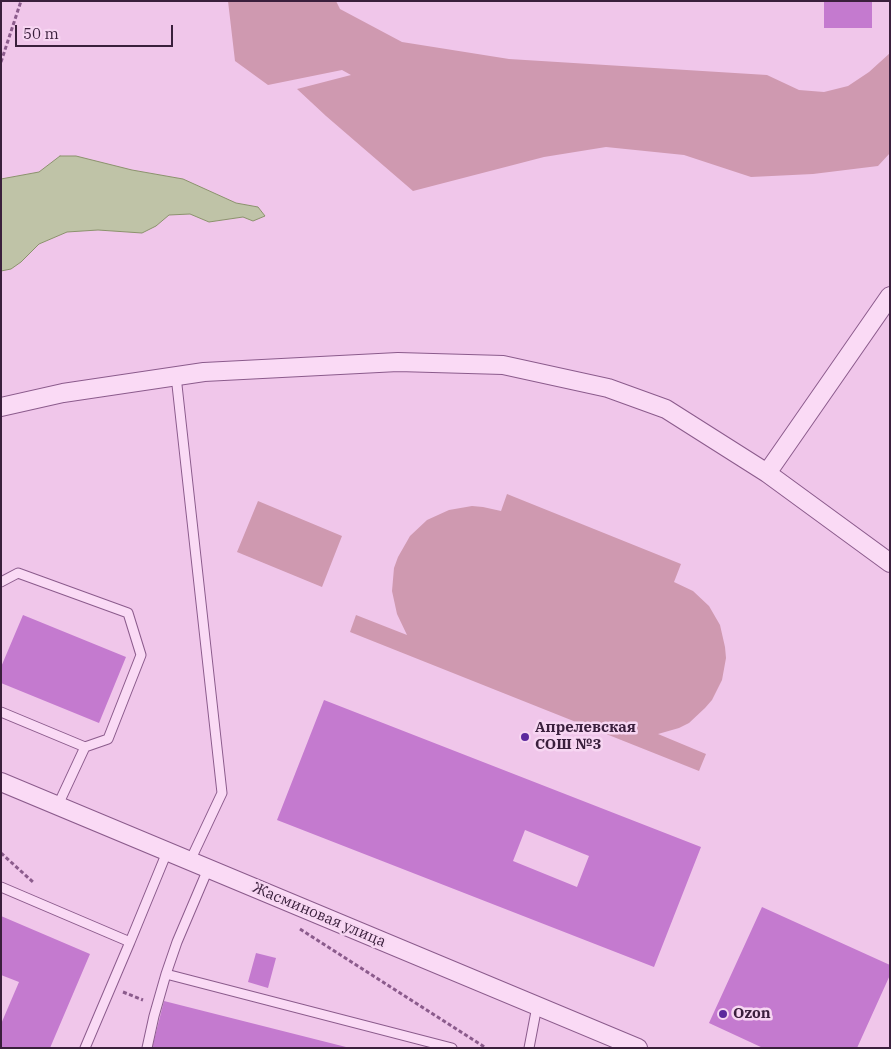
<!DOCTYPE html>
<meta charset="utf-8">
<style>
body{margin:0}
#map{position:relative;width:891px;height:1049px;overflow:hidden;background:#f0c6ea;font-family:"IBM Plex Serif",serif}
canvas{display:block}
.frame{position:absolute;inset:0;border:2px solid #3a1f3c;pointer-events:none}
.scale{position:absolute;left:15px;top:25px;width:158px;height:22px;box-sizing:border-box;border:2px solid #3a1f3c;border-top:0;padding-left:6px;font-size:15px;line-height:18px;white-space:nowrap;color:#3a1f3c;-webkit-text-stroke:4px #f7d6f2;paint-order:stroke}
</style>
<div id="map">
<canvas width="891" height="1049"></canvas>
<div class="frame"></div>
<div class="scale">50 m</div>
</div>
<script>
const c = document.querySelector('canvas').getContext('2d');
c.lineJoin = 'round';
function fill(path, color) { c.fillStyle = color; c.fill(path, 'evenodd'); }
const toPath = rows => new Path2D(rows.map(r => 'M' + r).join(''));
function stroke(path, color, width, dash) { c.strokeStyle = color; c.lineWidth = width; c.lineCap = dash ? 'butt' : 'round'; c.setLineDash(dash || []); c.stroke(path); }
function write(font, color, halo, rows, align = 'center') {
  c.font = font + ' "IBM Plex Serif",serif'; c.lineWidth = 5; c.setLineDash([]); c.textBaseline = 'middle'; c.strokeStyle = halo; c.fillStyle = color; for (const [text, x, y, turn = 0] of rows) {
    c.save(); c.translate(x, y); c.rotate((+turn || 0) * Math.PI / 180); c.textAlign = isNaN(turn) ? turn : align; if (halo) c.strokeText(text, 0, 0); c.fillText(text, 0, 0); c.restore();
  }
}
fill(toPath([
 [228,1,336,1,340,9,402,42,509,59,767,75,799,90,824,92,848,86,869,72,890,53,890,153,878,166,813,174,751,177,684,155,606,147,544,157,413,191,326,116,297,89,351,75,342,70,268,85,235,61],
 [507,494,681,564,674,582,693,591,709,606,720,625,725,647,726,658,722,680,712,700,705,708,689,723,679,728,658,734,706,754,699,771,350,632,356,615,407,635,397,614,392,591,394,568,398,557,410,536,427,520,449,510,472,506,483,507,501,511],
 [258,501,342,536,322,587,237,552]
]), '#cf99b0');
const water = toPath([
 [60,156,76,156,132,170,183,179,236,203,258,207,265,216,253,221,243,217,209,222,190,214,169,215,156,226,142,233,98,230,67,232,39,244,21,262,11,269,1,271,1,179,39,172,60,156]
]);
fill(water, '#bfc3a7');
stroke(water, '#8b926d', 1);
fill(toPath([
 [824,1,872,1,872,28,824,28],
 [23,615,126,657,99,723,1,683,1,667],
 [324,700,701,847,654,967,277,820],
 [525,830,589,856,577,887,513,861],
 [762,907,890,965,890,975,857,1048,763,1048,709,1023],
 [1,916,90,954,50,1048,1,1048,1,1024,19,982,1,975],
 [256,953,276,958,268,988,248,982],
 [164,1001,346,1047,346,1048,152,1048]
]), '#c47acf');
const lane = toPath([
 [176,376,222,793,190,861],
 [1,582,18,573,128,613,141,655,108,739,85,747,1,712],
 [58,805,85,747],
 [1,887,130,942,167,852],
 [166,974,452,1048],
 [85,1048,130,942],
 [147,1048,154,1016,166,974,177,942,208,869],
 [529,1048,537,1006]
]);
const street = toPath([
 [890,296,767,473,890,563],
 [1,407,63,393,204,372,398,362,503,365,608,388,666,409,767,473],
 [1,782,638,1048]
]);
stroke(lane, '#8b5b8c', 11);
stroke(street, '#8b5b8c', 20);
stroke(toPath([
 [1,62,21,1],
 [1,853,34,883],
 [300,929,486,1048],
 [123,992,143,1000]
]), '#8b5b8c', 3, [4, 2.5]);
stroke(lane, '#fadaf5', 9);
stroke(street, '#fadaf5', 18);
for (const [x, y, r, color] of [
 [525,737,5,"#5c289d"],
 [723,1014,5,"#5c289d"]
]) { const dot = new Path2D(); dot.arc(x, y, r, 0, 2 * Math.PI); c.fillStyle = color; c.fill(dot); stroke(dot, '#f7d6f2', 2); }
write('bold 15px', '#3a1f3c', '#f7d6f2', [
 ["Апрелевская",535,728],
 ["СОШ №3",535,745],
 ["Ozon",733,1014]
], 'left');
write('15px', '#3a1f3c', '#f7d6f2', [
 ["Жасминовая улица",319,915,23]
]);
</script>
